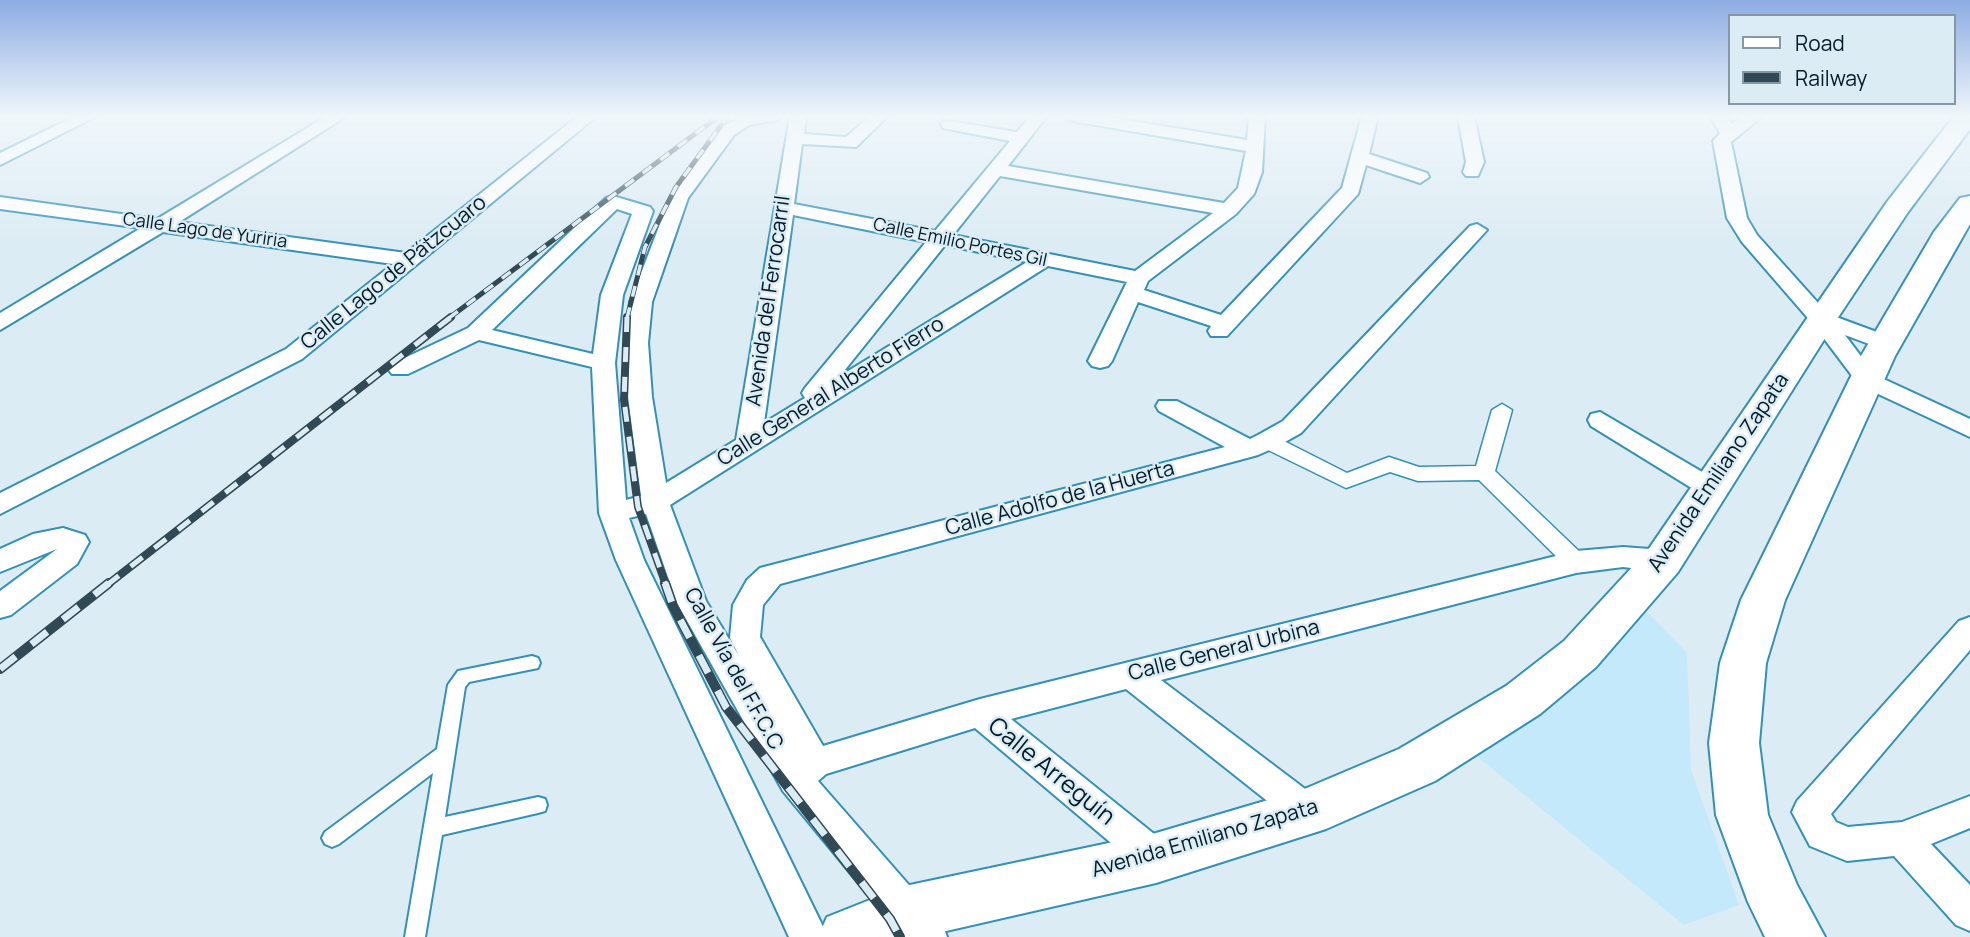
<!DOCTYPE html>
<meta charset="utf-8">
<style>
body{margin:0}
#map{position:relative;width:1970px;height:937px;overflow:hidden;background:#dcecf4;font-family:Manrope,sans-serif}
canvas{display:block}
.legend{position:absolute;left:1728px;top:14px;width:228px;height:91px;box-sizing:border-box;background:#dcecf4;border:2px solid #8499a2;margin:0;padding:9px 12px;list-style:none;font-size:21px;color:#011c28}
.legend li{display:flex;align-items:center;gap:14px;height:35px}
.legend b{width:35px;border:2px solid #8499a2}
</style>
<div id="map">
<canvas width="1970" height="937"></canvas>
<ul class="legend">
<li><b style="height:9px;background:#fff"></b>Road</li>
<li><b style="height:9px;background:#304954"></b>Railway</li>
</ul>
</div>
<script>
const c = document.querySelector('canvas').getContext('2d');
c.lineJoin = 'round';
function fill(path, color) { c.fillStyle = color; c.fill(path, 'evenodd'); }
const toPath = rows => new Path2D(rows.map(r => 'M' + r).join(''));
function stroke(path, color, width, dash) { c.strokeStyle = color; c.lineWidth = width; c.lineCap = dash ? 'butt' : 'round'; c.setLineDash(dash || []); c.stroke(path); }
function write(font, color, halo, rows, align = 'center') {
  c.font = font + ' Manrope,sans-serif'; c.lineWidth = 5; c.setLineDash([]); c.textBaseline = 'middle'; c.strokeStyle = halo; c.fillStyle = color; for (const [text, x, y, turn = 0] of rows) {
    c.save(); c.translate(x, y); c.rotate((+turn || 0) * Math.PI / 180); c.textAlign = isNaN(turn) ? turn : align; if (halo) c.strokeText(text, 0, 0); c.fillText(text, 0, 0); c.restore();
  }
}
fill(toPath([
 [1644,609,1687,653,1691,770,1739,905,1684,925,1474,754,1522,726,1598,662]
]), '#c4e9fa');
const service = toPath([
 [532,656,538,658,540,663,538,668,469,682,465,687,445,817,538,797,545,799,547,805,545,811,538,813,442,835,425,937,405,937,433,773,339,844,332,847,325,844,322,838,325,832,437,749,448,685,458,671,532,656]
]);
const pedestrian = toPath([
 [1502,404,1512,410,1495,471,1584,556,1588,562,1584,568,1576,570,1568,568,1479,480,1418,481,1390,472,1346,488,1260,446,1257,441,1267,434,1274,436,1347,473,1389,457,1419,467,1476,466,1492,410,1502,404]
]);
const minor = toPath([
 [75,116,97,116,0,165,0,153,75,116],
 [327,116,347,116,179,222,406,253,578,116,597,116,302,359,0,514,0,493,286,349,393,264,163,232,0,330,0,313,141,228,0,209,0,197,157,219,327,116],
 [743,116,780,116,778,120,749,125,734,135,688,198,652,302,648,343,652,397,666,483,736,440,790,116,806,116,804,134,846,137,870,116,888,116,856,147,802,144,794,204,935,231,1010,141,943,128,941,124,943,120,1017,132,1030,116,1047,116,1008,166,1224,203,1238,188,1246,151,1072,121,1064,116,1103,116,1247,140,1249,116,1265,116,1262,172,1254,194,1236,214,1148,281,1144,290,1221,315,1342,188,1362,116,1378,116,1369,154,1427,173,1429,177,1420,183,1366,165,1358,194,1227,336,1211,336,1208,331,1211,326,1138,302,1112,361,1108,366,1100,368,1092,366,1088,361,1127,282,1048,266,670,505,706,601,739,656,730,638,733,605,747,580,760,568,1225,447,1159,411,1156,406,1159,401,1177,401,1250,439,1258,435,1283,421,1470,226,1477,224,1487,230,1301,433,1276,447,1258,455,780,584,763,605,760,637,823,746,980,699,1576,551,1623,547,1663,550,1673,554,1677,561,1673,568,1663,572,1623,567,1576,573,1161,680,1321,801,1326,812,1321,823,1308,828,1295,823,1126,689,1011,719,1169,846,1174,858,1169,870,1156,875,1143,870,975,728,826,774,818,781,942,923,947,937,903,937,783,791,677,603,646,514,629,518,644,560,828,937,789,937,616,560,599,513,592,367,479,340,408,374,392,374,388,369,392,364,468,328,606,198,613,196,650,207,653,211,623,295,615,363,626,500,641,496,628,397,626,343,630,302,670,198,722,127,743,116],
 [1000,176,1213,213,1135,271,953,235,1000,176],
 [617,209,632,214,601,295,593,354,492,330,617,209],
 [793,215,926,242,805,388,802,393,805,398,764,423,793,215],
 [945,245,1027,262,840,376,945,245],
 [1458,116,1474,116,1484,162,1478,176,1466,176,1463,172,1466,162,1458,116],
 [1710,116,1726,116,1732,124,1743,116,1763,116,1731,142,1747,218,1757,235,1828,314,1893,338,1896,343,1885,350,1845,335,1875,375,1970,419,1970,437,1859,385,1813,324,1742,242,1727,218,1713,141,1720,133,1710,116],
 [1600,412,1721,483,1725,489,1721,495,1712,498,1703,495,1591,426,1588,420,1591,414,1600,412],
 [63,528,85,535,89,542,77,564,11,615,0,618,0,591,57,549,0,572,0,549,33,534,63,528],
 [1970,617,1970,650,1831,814,1836,822,1848,827,1902,822,1970,796,1970,828,1931,844,1970,885,1970,931,1956,925,1894,856,1847,861,1810,846,1792,812,1797,801,1959,621,1970,617]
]);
const secondary = toPath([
 [1954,116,1970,116,1970,129,1908,212,1837,319,1678,572,1596,667,1540,714,1435,781,1326,829,1156,883,920,937,818,937,827,917,905,886,1156,833,1302,790,1399,749,1506,686,1564,641,1648,550,1887,202,1954,116],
 [1970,196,1970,224,1895,356,1785,600,1766,663,1759,743,1768,815,1797,885,1825,937,1765,937,1748,902,1716,815,1709,743,1720,663,1741,600,1861,356,1934,232,1960,198,1970,196]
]);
stroke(service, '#3391b6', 4);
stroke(pedestrian, '#3391b6', 3);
stroke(minor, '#3391b6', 4);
stroke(secondary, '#3391b6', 4);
fill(service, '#fff');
fill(pedestrian, '#fff');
fill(minor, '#fff');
fill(secondary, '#fff');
const railFar2 = toPath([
 [449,318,719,116],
 [627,318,645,247,676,187,728,116]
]);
const railFar1 = toPath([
 [627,317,624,400,638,507,666,585],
 [107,585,451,317]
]);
const rail = toPath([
 [665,583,673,606,726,707,890,919,900,937],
 [0,669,109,583]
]);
stroke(railFar2, '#304954', 5);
stroke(railFar1, '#304954', 8);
stroke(rail, '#304954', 10);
stroke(railFar2, '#dcecf4', 3.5, [11]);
stroke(railFar1, '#dcecf4', 5, [15]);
stroke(rail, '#dcecf4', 7, [20]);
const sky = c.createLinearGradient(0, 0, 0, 247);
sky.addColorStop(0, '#8dace3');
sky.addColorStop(0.47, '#eff6fa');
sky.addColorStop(1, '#eff6fa00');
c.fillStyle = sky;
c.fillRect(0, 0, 1970, 247);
write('18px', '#011c28', '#dcecf4', [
 ["Calle Lago de Yuriria",205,231,8],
 ["Calle Emilio Portes Gil",960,243,12]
]);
write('21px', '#011c28', '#dcecf4', [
 ["Calle Lago de Pátzcuaro",394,273,-39],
 ["Avenida del Ferrocarril",769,301,-82],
 ["Calle General Alberto Fierro",831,392,-32],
 ["Avenida Emiliano Zapata",1719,473,-56],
 ["Calle Adolfo de la Huerta",1060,499,-15],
 ["Calle General Urbina",1224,651,-14],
 ["Calle Vía del F.F.C.C",733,669,61],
 ["Avenida Emiliano Zapata",1205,839,-16]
]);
write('24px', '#011c28', '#dcecf4', [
 ["Calle Arreguín",1051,772,39]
]);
</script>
